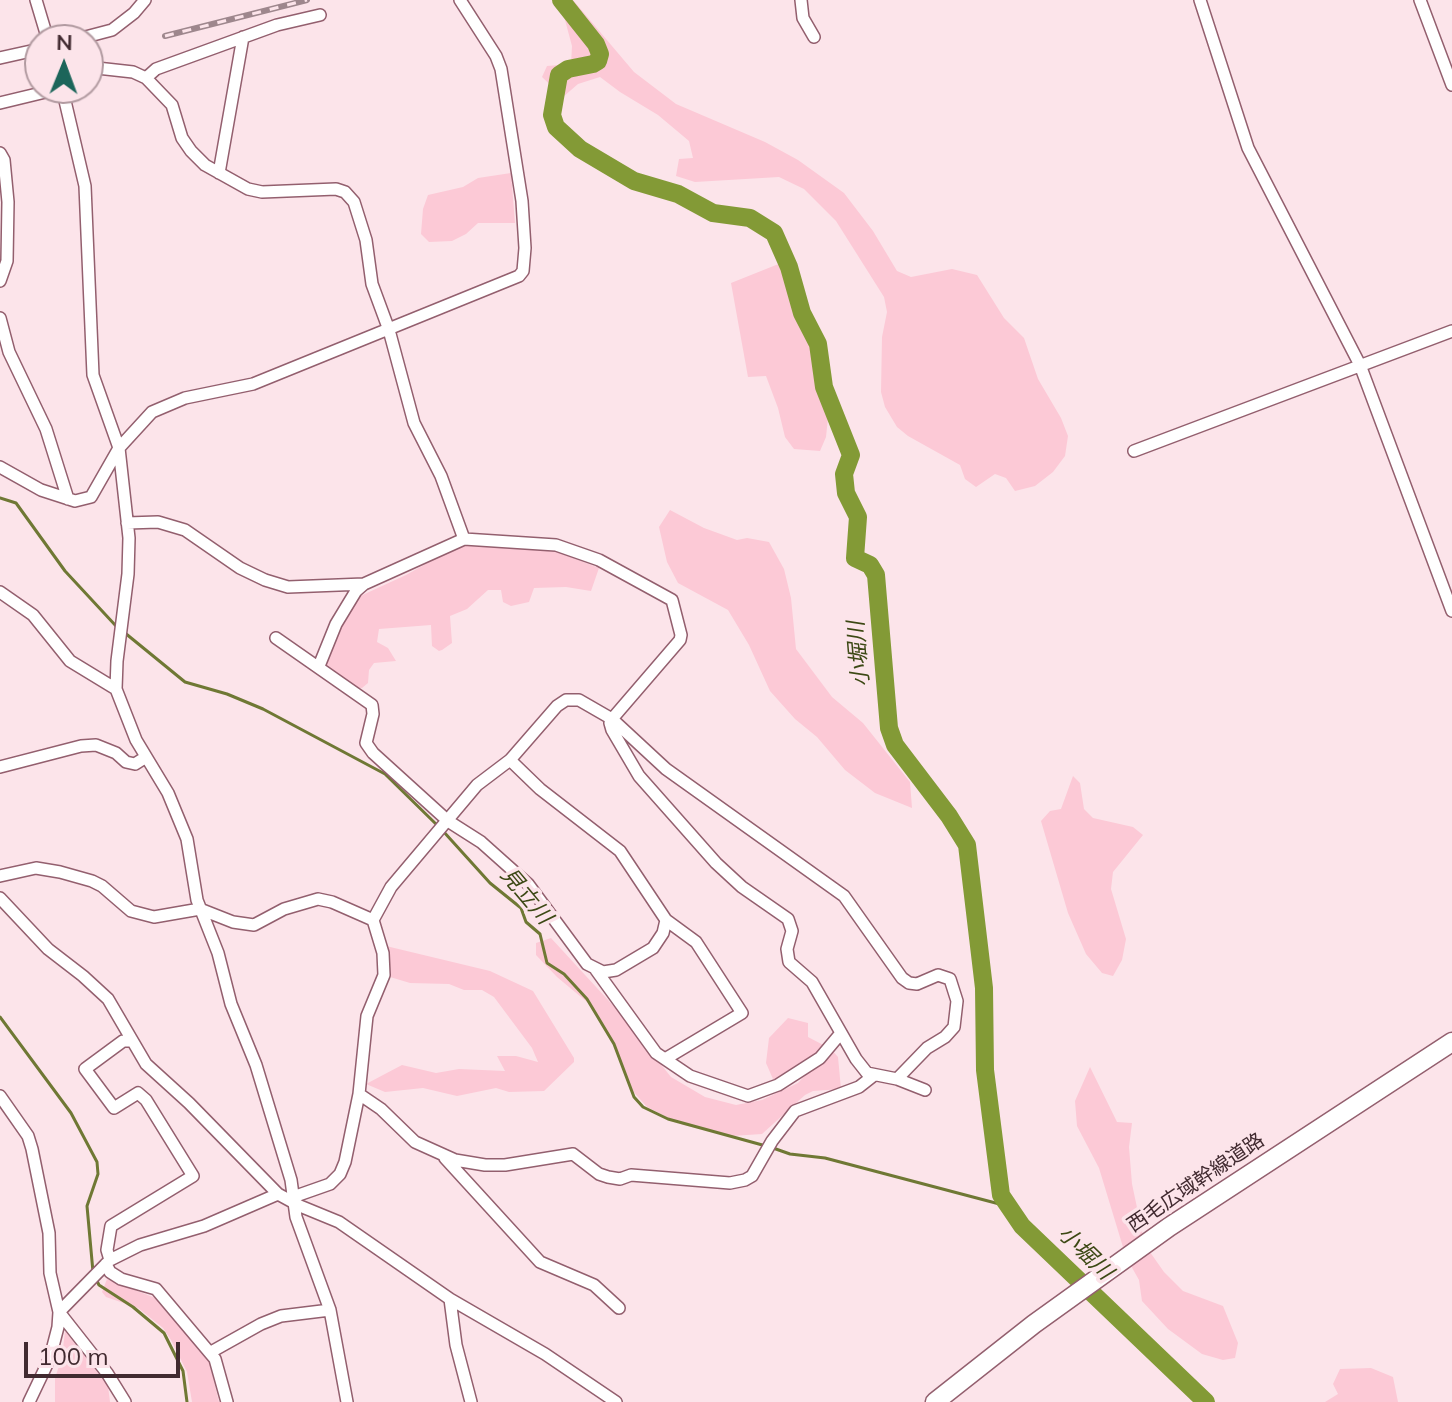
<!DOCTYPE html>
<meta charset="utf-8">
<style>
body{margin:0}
#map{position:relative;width:1452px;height:1402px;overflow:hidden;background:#fce4ea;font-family:Mulish,sans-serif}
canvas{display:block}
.north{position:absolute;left:24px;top:24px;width:80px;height:80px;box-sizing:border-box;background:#fce4ea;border:2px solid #b19aa0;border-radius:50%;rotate:1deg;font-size:22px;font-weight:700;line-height:32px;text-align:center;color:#412a30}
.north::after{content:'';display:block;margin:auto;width:28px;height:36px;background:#1c655a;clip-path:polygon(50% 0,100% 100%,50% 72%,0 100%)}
.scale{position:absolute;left:24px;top:1342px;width:156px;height:36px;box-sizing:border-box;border:4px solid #412a30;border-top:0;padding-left:10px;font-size:24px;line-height:28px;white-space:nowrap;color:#412a30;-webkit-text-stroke:6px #fce4ea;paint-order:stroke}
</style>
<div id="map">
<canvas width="1452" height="1402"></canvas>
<div class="north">N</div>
<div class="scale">100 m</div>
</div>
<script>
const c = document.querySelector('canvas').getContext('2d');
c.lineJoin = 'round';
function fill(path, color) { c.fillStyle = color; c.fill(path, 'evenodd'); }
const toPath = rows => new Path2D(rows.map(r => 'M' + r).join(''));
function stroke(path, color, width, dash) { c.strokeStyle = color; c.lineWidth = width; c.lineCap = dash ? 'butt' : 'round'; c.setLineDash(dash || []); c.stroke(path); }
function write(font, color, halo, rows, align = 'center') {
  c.font = font + ' Mulish,"Noto Sans JP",sans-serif'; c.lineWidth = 7; c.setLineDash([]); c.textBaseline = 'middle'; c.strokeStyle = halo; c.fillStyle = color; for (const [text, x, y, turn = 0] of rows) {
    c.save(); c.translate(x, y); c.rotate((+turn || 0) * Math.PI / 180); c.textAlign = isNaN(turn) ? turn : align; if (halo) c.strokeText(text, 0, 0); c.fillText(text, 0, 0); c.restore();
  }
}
fill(toPath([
 [555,0,573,0,634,72,676,104,765,142,798,160,844,193,873,231,897,271,911,277,952,269,977,275,1004,318,1024,338,1038,379,1061,418,1068,436,1065,456,1053,472,1035,486,1015,491,1006,478,995,474,976,487,965,479,960,465,908,436,897,427,885,407,881,392,882,337,887,312,884,297,836,221,804,189,779,177,695,182,676,176,679,159,693,158,689,141,658,115,620,92,600,77,578,84,563,97,542,77,547,66,571,64,572,46,565,20],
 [511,173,515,223,478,223,466,234,452,241,429,242,421,234,423,209,428,195,463,187,478,178],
 [781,263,796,313,811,344,828,418,826,437,820,451,794,449,785,437,778,408,766,376,748,377,731,283],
 [670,510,704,528,737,540,747,538,769,542,784,569,791,598,796,649,832,697,863,723,910,782,912,808,875,793,845,770,817,737,795,719,770,691,749,645,728,610,678,583,667,562,659,527],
 [463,543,553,550,599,568,591,591,566,587,534,588,529,602,511,606,503,602,501,590,488,590,467,609,450,616,452,643,442,650,439,651,432,646,431,625,379,629,377,642,388,648,396,661,374,663,369,670,368,683,362,688,354,688,327,669,325,662,327,652,356,598,406,575],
 [1073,776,1080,783,1084,809,1093,818,1133,827,1143,835,1113,872,1111,889,1126,939,1122,960,1113,976,1102,973,1086,954,1068,913,1041,821,1050,811,1061,809],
 [551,938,620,1013,671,1077,705,1097,736,1105,762,1100,798,1083,810,1070,791,1078,773,1079,766,1063,769,1038,788,1018,808,1023,808,1037,831,1049,838,1057,841,1089,813,1091,805,1095,762,1134,732,1136,683,1125,647,1107,630,1088,616,1049,593,1007,557,977,536,955,536,943],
 [386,946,490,971,533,991,574,1058,574,1062,544,1091,509,1092,496,1088,457,1096,423,1088,385,1092,366,1084,402,1065,436,1073,459,1069,505,1071,497,1056,516,1056,538,1062,532,1048,494,997,482,990,464,990,449,984,410,983,390,977],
 [1090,1067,1117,1122,1132,1123,1129,1147,1132,1184,1145,1245,1164,1272,1183,1291,1223,1306,1238,1343,1235,1358,1223,1360,1202,1354,1168,1329,1142,1301,1139,1280,1126,1257,1099,1168,1077,1126,1075,1101],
 [107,1279,168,1303,199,1351,207,1353,219,1402,192,1402,187,1372,171,1340,163,1328,138,1308,106,1297,102,1292],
 [65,1331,108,1386,110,1402,55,1402,55,1378,62,1357],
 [1371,1368,1393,1377,1398,1402,1325,1402,1338,1394,1333,1384,1340,1369]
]), '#fcc9d6');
stroke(toPath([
 [0,498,16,503,65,571,116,626],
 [125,633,185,682,227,694,263,709,385,774,438,826],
 [443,831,490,883,521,908,526,922,540,934,547,963,564,974,587,999,614,1044,634,1097,643,1107,668,1119,766,1146],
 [0,1017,71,1113,97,1162,98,1174,87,1206,93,1272],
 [773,1148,790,1154,825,1158,1007,1206],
 [96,1279,99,1285,133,1307,164,1333,183,1371,187,1402]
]), '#6f7834', 3);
stroke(toPath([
 [561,0,596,44,600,54,598,61,593,64,568,69,559,75,552,115,556,127,580,149,634,181,678,194,713,213,750,218,774,233,789,267,802,313,818,344,824,387,851,455,844,474,846,493,858,517,855,558,870,565,876,575,889,728,895,745,949,816,967,845,984,988,985,1070,1001,1195,1022,1226,1206,1402]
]), '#839a36', 18);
const minor = toPath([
 [36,0,48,40],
 [801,0,803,18,814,37],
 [1200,0,1248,148,1360,365,1452,611],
 [1420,0,1452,85],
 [74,40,112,30,134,13,145,0],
 [0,58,40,49],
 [88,67,133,72,146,78,172,105,182,138,191,151,205,165,248,189,262,192,336,189,345,192,354,202,366,240,372,284,389,330,414,423,441,476,464,539],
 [146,78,156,69,277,25,320,15],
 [62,88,85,186,93,375,119,448,129,538,128,574,117,661,116,689,136,740,168,793,187,839,197,900,218,953,231,1004,256,1065,291,1180,296,1217,330,1310,347,1402],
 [0,103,62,88],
 [0,153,4,160,8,202,7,261,0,281],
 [219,173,243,37],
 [0,318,9,352,46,429,68,499],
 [1134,451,1452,331],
 [0,467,41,490,75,501,91,497,119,448,152,412,185,398,253,384,519,276,523,271,525,248,522,201,501,69,496,56,460,0],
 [127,523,158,522,185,530,240,568,265,580,288,587,364,584,464,539,556,545,599,560,672,600,681,635,680,640,612,719,610,723,612,730,639,776,716,863,742,887,788,919,792,931,787,949,789,962,812,982,856,1059,867,1073,897,1079,925,1090],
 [0,592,33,615,70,661,116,689],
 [276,638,372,705,373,714,366,743,373,753,448,821,481,842,528,884,587,964,603,972,616,970,653,948,663,933,666,920,620,851,540,789,510,760],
 [319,666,336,624,356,591,364,584],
 [0,767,81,746,96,745,116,753,126,762,135,764,146,757],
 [0,876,36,868,60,872,92,881,102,886,131,911,154,917,200,909,233,922,254,925,284,909,318,899,332,902,373,920],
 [0,898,48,949,83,976,108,999,146,1064,189,1103,278,1194,300,1206,339,1222,450,1299,545,1354,616,1402],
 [596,970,656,1053,690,1076,748,1096,778,1085,820,1058,841,1033],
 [665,1059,742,1013,696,942,666,920],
 [359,1094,381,1109,415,1142,455,1160,485,1165,505,1165,573,1154,599,1174,608,1177,620,1179,631,1175,730,1183,745,1180,752,1176,772,1141,795,1111,859,1087,873,1076],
 [0,1096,28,1136,32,1149,49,1233,50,1273,59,1312,107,1373,125,1402],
 [445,1158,540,1262,594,1285,619,1308],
 [293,1197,330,1184,340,1174,345,1162,359,1094,367,1016,384,975,383,953,373,920,391,887,477,785,510,760,557,706,566,700,579,700,612,719,666,769,844,896,902,978,909,983,917,984,938,975,950,979,957,1001,954,1027,945,1037,927,1048,897,1079],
 [110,1260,107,1250,111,1226,193,1176,146,1100,138,1093,114,1108,85,1069,123,1041,132,1041],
 [106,1264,110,1272,121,1279,156,1289,215,1359,227,1402],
 [450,1299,456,1345,471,1402],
 [211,1352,261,1324,281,1316,330,1310],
 [29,1402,50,1358,58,1327,59,1312,110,1260,140,1245,204,1226,278,1194]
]);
const primary = toPath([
 [935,1402,1034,1324,1169,1227,1452,1042]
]);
stroke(minor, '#935f6e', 14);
stroke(primary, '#935f6e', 21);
stroke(minor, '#fff', 11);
stroke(primary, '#fff', 18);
const rail = toPath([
 [165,36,307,0]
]);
stroke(rail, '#9e878d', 6);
stroke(rail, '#fce4ea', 3, [9]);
write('20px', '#412a30', '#fce4ea', [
 ["西毛広域幹線道路",1196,1183,-34]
]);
write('italic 22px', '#3c4814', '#fce4ea', [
 ["小堀川",859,654,-95],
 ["見立川",526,896,50],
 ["小堀川",1085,1253,44]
]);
</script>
